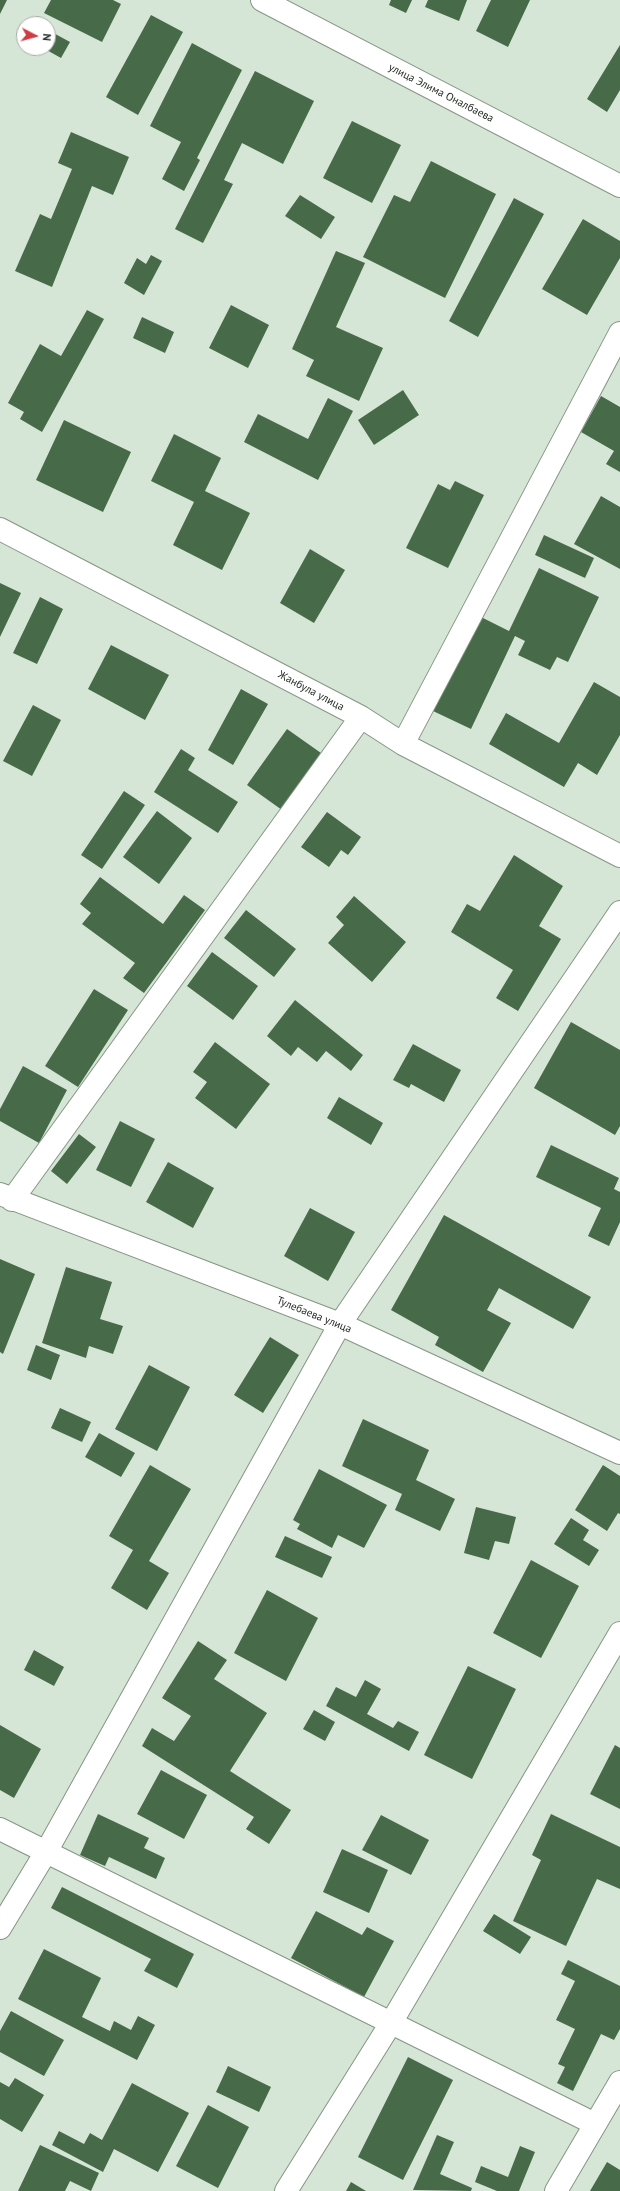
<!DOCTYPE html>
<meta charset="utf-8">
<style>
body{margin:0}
#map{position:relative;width:620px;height:2191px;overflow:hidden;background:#d6e6d6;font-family:"PT Sans",sans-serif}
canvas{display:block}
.north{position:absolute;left:16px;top:16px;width:40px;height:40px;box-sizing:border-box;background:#fff;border:1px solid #a8aba8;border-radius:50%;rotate:96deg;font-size:11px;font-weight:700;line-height:16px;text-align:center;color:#262c26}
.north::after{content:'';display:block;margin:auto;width:14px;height:18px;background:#cd3d43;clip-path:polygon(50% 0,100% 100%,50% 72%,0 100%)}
</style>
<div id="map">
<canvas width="620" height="2191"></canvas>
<div class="north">N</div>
</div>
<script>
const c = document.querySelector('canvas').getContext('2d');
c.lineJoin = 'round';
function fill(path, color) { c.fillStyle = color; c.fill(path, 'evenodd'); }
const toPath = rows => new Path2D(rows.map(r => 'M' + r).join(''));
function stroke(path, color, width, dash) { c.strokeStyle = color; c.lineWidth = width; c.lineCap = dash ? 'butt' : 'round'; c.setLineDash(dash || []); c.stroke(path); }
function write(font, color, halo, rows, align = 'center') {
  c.font = font + ' "PT Sans",sans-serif'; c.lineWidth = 4; c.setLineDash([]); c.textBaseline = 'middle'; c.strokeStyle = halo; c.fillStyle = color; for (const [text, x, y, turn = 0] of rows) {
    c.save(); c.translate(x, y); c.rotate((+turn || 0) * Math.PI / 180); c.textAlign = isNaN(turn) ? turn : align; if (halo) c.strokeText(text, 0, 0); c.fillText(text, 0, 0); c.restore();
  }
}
fill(toPath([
 [0,0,7,0,0,14],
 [51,0,113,0,121,4,102,42,44,13],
 [391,0,412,0,406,13,389,5],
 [428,0,467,0,459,21,425,7],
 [491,0,530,0,508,47,476,31],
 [151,15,183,32,138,115,106,97],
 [48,30,70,42,61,58,43,48,48,48],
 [192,43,242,70,197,158,200,160,184,191,162,179,181,142,150,126],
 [620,45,620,90,607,112,587,99],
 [255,71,314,101,283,164,242,143,224,180,233,184,203,243,175,229],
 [352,121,401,145,372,203,323,178],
 [71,132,129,157,113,195,92,186,52,287,15,271,40,214,51,219,72,169,58,163],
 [431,161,496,194,445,298,363,257,394,195,410,202],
 [300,195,335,217,321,239,285,216],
 [514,198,544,214,478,337,449,321],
 [583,219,620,241,620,258,587,315,542,289],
 [336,251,365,263,336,327,383,348,359,401,306,376,314,360,292,349],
 [151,255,162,261,144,295,124,283,137,258,146,264],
 [231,305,269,325,248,368,209,348],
 [87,310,104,319,42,432,20,419,24,412,8,403,40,344,61,356],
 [142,317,174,332,165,353,133,338],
 [403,390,419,415,374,445,358,420],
 [601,396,620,407,620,472,606,464,614,451,581,432],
 [328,398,353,411,318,480,244,442,258,414,308,439],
 [64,420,131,452,103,512,36,480],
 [174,434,221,458,205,491,250,513,222,570,173,545,194,502,151,481],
 [455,481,484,495,448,568,406,548,438,484,450,490],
 [601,496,620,507,620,569,574,544],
 [544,535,594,558,585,578,535,555],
 [310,549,345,570,314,623,280,603],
 [539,568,599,597,568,662,557,657,550,670,518,655,525,641,515,636,471,729,433,711,479,616,509,631],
 [0,583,21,593,0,637],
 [40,597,63,609,37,664,13,653],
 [111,645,169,675,145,720,88,689],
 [594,682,620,697,620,735,597,775,578,763,564,787,489,744,506,713,559,743],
 [241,689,268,704,233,765,208,750],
 [33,705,61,720,32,776,3,761],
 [287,729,321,753,282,810,247,785],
 [181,749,195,758,188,770,238,802,218,833,154,792],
 [124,791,145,805,102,869,81,855],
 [157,811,192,838,159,884,123,857],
 [327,812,361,837,348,855,341,850,329,867,301,847],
 [514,855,563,886,539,926,561,939,518,1011,496,998,513,970,451,932,467,904,480,911],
 [100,877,163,924,184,895,205,910,144,993,123,978,135,963,82,924,91,913,80,904],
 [354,896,406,942,372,982,328,943,344,925,336,917],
 [246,910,296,949,274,977,224,938],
 [212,952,258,986,233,1020,187,986],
 [94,989,128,1010,78,1087,45,1066],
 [295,1000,363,1055,351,1071,326,1051,317,1062,298,1047,291,1056,267,1036],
 [571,1022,620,1050,620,1126,615,1135,534,1088],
 [215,1042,270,1084,236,1129,195,1098,207,1082,193,1072],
 [413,1044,461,1070,444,1102,411,1084,409,1088,393,1080],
 [23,1066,67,1090,39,1143,0,1121,0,1109],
 [339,1097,383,1123,371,1145,327,1118],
 [120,1121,155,1139,131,1187,96,1170],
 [79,1134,96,1147,67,1184,51,1171],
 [551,1145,619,1178,614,1189,620,1192,620,1222,609,1246,588,1236,601,1208,536,1177],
 [168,1162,214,1188,193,1228,146,1202],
 [310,1208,355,1232,328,1281,284,1256],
 [444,1215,591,1297,573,1329,499,1288,487,1310,511,1323,483,1372,435,1345,439,1337,391,1310],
 [0,1259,35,1274,3,1354,0,1352],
 [66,1267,112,1282,100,1319,123,1326,113,1354,89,1346,86,1358,42,1343],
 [270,1337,299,1355,263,1413,234,1395],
 [36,1345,60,1355,51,1380,27,1370],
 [149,1365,190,1387,157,1451,115,1429],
 [60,1408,91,1422,82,1442,51,1428],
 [363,1419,429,1450,416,1480,455,1499,440,1531,395,1510,402,1494,342,1466],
 [99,1433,135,1453,121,1477,85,1457],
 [150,1465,191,1489,149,1561,169,1573,147,1610,111,1588,133,1550,109,1536],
 [603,1465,620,1476,620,1514,618,1513,607,1531,575,1510],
 [319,1469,387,1505,364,1548,338,1535,332,1548,297,1529,300,1524,293,1520],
 [476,1507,516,1517,509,1544,495,1541,489,1560,464,1553],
 [571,1518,589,1530,583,1540,599,1550,589,1566,554,1544],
 [285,1536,332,1557,322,1578,275,1557],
 [531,1560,579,1586,541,1658,493,1633],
 [267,1590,318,1618,286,1681,234,1653],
 [198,1641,227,1660,214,1679,267,1713,230,1771,291,1810,269,1844,246,1829,254,1817,142,1746,152,1728,174,1741,191,1716,162,1698],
 [34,1650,64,1667,54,1686,24,1670],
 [468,1666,516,1689,472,1779,424,1755],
 [365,1680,381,1689,367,1714,393,1728,398,1721,419,1732,409,1751,326,1706,336,1687,356,1697],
 [314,1710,335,1722,325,1741,303,1729],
 [0,1725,41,1749,14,1798,0,1790],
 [615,1745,620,1748,620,1809,590,1794],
 [161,1770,207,1795,184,1839,137,1814],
 [98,1814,149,1838,144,1848,165,1858,156,1879,109,1857,105,1866,80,1855],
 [551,1814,620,1847,620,1889,597,1879,566,1946,513,1921,541,1860,532,1855],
 [381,1815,429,1840,411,1875,362,1850],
 [342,1849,388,1870,369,1913,323,1892],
 [62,1887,194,1954,177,1988,144,1971,151,1959,51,1908],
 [316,1911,362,1935,367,1927,394,1941,364,1997,291,1958],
 [494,1914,531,1937,520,1954,483,1931],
 [44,1949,101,1978,82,2017,110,2031,114,2021,131,2030,138,2016,155,2025,137,2060,18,1999],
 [568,1960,620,1986,620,2029,614,2040,601,2034,573,2091,557,2083,565,2067,558,2064,575,2029,556,2020,575,1981,561,1974],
 [11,2011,64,2040,44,2076,0,2052,0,2031],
 [408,2057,453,2080,403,2180,358,2157],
 [228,2066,271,2087,259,2112,216,2092],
 [15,2078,44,2095,22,2132,0,2119,0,2082,9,2087],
 [132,2083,189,2113,158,2172,114,2149,103,2172,52,2145,59,2131,84,2144,90,2133,102,2140],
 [208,2105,249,2127,218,2188,176,2166],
 [437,2135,454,2142,440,2174,472,2188,471,2191,413,2190],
 [40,2145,99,2173,91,2191,70,2181,65,2191,18,2191],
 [520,2146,535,2152,519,2191,497,2191,475,2182,481,2166,508,2177],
 [607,2162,620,2170,620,2191,590,2191],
 [351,2182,366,2191,346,2191]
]), '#476a48');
const minor = toPath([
 [262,0,620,186],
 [0,529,361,717,403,744,620,856],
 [403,744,620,333],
 [0,1194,340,1324,620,1453],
 [12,1200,361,717],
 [0,1829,595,2124],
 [0,1928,46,1852,340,1324,620,912],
 [286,2191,391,2023,620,1633],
 [556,2191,620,2082]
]);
stroke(minor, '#869586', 24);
stroke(minor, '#fff', 22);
write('11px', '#262c26', '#fff', [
 ["улица Элима Оналбаева",441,93,27],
 ["Жанбула улица",311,691,28],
 ["Тулебаева улица",314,1315,22]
]);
</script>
